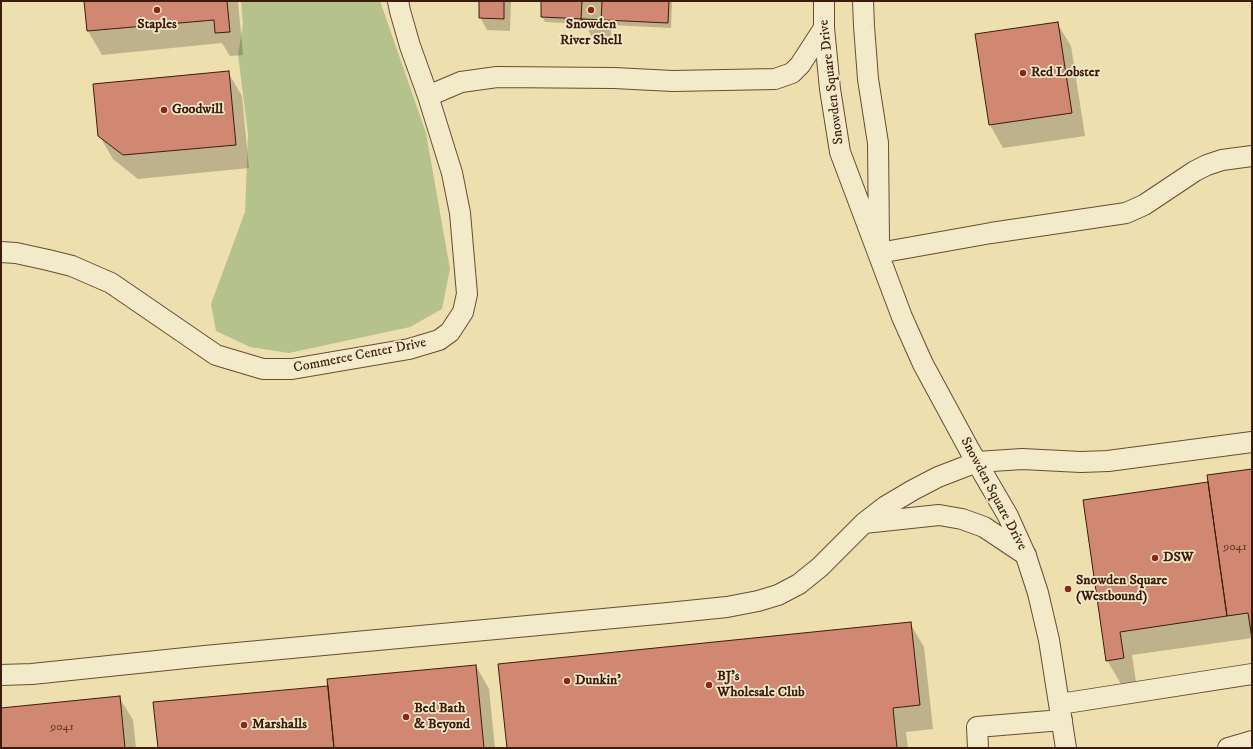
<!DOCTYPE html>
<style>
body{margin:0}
#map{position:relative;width:1253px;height:749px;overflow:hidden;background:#eddfae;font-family:"IM FELL DW Pica",serif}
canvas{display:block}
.frame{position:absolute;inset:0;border:2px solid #3d1b0c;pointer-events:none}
</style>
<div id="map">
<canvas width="1253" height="749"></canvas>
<div class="frame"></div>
</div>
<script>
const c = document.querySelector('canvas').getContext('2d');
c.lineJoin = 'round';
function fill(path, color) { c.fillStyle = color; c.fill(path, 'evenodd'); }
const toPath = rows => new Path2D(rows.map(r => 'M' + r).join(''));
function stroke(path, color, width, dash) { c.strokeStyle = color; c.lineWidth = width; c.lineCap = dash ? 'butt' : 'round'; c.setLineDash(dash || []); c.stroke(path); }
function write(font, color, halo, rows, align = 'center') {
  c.font = font + ' "IM FELL DW Pica",serif'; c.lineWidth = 3.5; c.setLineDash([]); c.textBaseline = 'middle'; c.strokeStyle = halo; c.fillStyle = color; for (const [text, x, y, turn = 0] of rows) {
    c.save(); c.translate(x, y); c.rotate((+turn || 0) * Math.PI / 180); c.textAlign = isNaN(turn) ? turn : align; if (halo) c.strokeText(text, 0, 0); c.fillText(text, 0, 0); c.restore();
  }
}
fill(toPath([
 [241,1,380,1,426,133,450,269,442,309,410,327,289,353,250,347,216,331,211,304,245,212,248,134,238,55,243,24]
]), '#b6c28c');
fill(toPath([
 [85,1,238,1,243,55,230,56,222,43,102,55,88,31],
 [480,1,511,1,510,31,487,30,480,17],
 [542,1,672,1,671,28,611,25,611,38,592,37,585,24,545,22,542,16],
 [1057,23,1071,46,1085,136,1003,148,990,125,976,35],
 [228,72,242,96,249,168,138,179,113,159,99,135],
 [1252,470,1252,638,1132,655,1136,682,1121,684,1107,660,1084,501,1209,483],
 [910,623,924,647,933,729,906,732,908,748,508,748],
 [476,666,489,689,495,748,159,748,329,687],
 [119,697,133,720,136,748,1,748,1,709]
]), '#0003');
const building = toPath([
 [84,1,227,1,230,32,215,33,214,20,87,31,84,1],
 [479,1,504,1,504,19,479,18,479,1],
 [541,1,669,1,668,23,541,17,541,1],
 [582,1,602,1,601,21,581,20,582,1],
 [1058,22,1072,113,989,125,975,34,1058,22],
 [229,71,236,145,123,155,98,136,93,84,229,71],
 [1252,469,1252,639,1248,613,1227,616,1207,475,1252,469],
 [1208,482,1227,616,1120,632,1124,658,1106,661,1083,500,1208,482],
 [911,622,920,705,893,708,897,748,507,748,498,664,911,622],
 [476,665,484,748,334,748,327,679,476,665],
 [328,686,334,748,158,748,153,702,328,686],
 [120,696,125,748,1,748,1,708,120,696]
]);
fill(building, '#d08873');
stroke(building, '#3d1b0c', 1);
const minor = toPath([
 [824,1,824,28,830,89,840,152,902,317,923,364,969,449,1008,516,1026,556,1038,593,1049,640,1066,748],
 [863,1,864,26,868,79,878,143,879,241],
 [428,96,461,82,497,77,614,78,673,81,775,79,792,73,800,65,824,28],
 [1,252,16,253,48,260,72,266,88,273,111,283,216,355,263,369,292,369,409,349,439,340,450,332,463,312,467,294,460,213,452,173,428,96,410,46,400,11,398,1],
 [879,253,991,233,1126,213,1144,205,1195,171,1207,165,1222,160,1252,156],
 [864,523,939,515,962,519,984,527,1026,555],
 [1,675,32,674,205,656,668,613,727,607,758,601,778,595,799,584,820,567,864,523,886,506,913,490,938,477,977,462,1022,459,1081,462,1108,461,1252,442],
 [1060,704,1252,674],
 [978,748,977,727,1062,720],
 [1228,748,1252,741]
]);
stroke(minor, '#694c34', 22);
stroke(minor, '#f3eaca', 20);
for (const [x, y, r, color] of [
 [157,10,4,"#8f2418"],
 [591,10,4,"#8f2418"],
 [1023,73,4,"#8f2418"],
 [164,110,4,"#8f2418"],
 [1155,558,4,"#8f2418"],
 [1068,589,4,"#8f2418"],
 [567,681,4,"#8f2418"],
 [709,685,4,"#8f2418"],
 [406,717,4,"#8f2418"],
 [244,725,4,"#8f2418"]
]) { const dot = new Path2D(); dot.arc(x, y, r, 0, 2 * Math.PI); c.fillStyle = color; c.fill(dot); stroke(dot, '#f3eaca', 1.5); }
write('12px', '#623626', null, [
 ["9041",1235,548],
 ["9041",62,728]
]);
write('bold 14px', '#3d1b0c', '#f3eaca', [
 ["Staples",157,25,"center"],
 ["Snowden",591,25,"center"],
 ["River Shell",591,41,"center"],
 ["Red Lobster",1031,73],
 ["Goodwill",172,110],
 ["DSW",1163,558],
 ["Snowden Square",1076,581],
 ["(Westbound)",1076,597],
 ["BJ's",717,677],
 ["Wholesale Club",717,693],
 ["Dunkin'",575,681],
 ["Bed Bath",414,709],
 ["& Beyond",414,725],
 ["Marshalls",252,725]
], 'left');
write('14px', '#3d1b0c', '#f3eaca', [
 ["Snowden Square Drive",832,82,-97],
 ["Commerce Center Drive",360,356,-11],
 ["Snowden Square Drive",993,494,62]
]);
</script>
